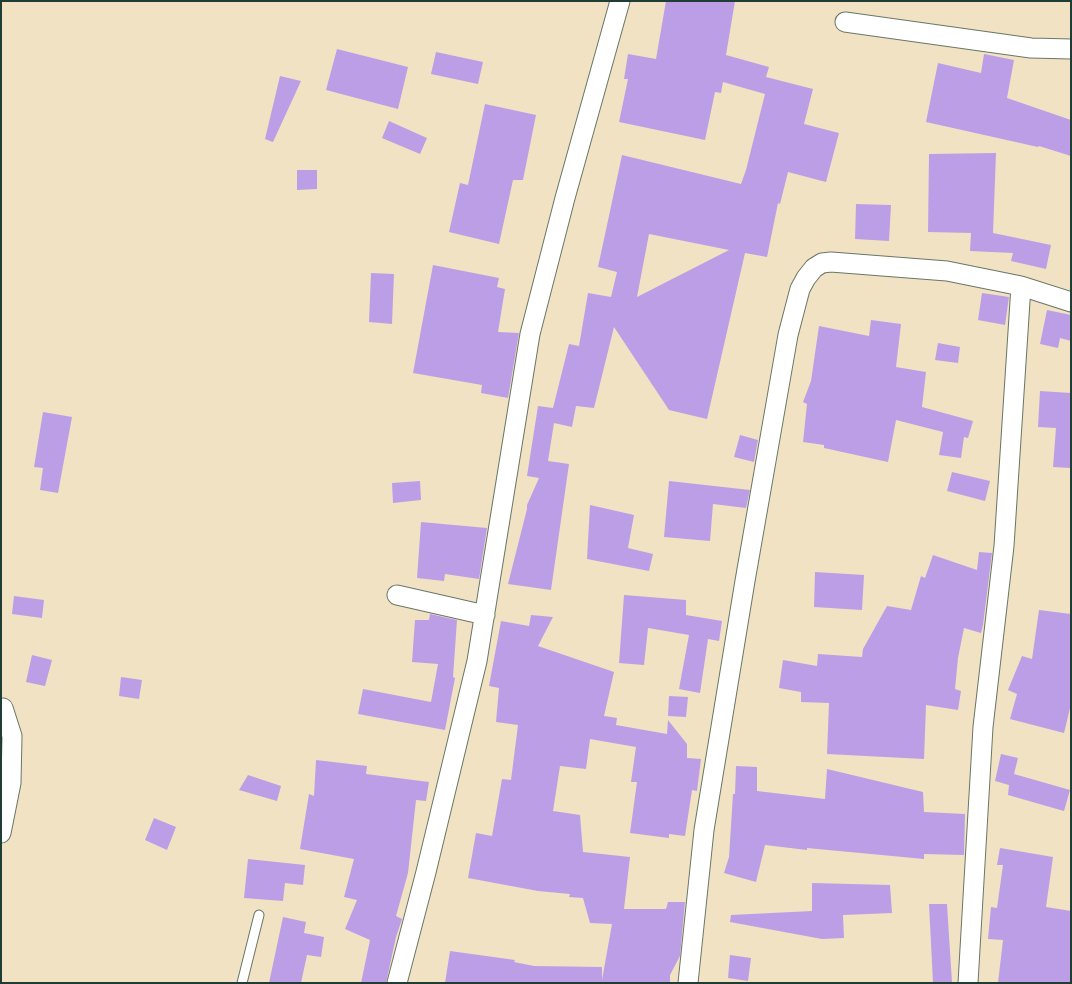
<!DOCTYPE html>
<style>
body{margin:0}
#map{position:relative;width:1072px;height:984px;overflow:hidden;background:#f1e2c3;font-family:Sriracha,sans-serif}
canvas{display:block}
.frame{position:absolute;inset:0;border:2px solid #1f3d34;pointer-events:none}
</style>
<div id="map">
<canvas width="1072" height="984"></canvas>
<div class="frame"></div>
</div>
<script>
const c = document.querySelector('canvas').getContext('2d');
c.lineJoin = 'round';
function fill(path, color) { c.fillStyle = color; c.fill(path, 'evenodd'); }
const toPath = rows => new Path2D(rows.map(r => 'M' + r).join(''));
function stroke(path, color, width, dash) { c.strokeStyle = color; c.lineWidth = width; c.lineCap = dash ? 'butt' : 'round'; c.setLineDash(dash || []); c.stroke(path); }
fill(toPath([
 [666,1,735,1,726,55,769,67,766,77,813,89,804,124,839,133,826,182,788,172,780,204,778,203,767,257,745,253,707,419,669,410,614,327,594,408,576,406,572,427,554,423,548,461,569,464,551,590,508,584,527,509,527,505,539,478,527,476,538,406,553,408,569,344,579,346,588,293,611,297,617,272,598,267,622,155,741,184,746,170,765,94,723,82,721,93,715,92,705,140,619,122,628,79,624,79,628,54,656,59],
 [649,234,729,250,637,297],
 [337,49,408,67,398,109,326,90],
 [436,52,483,62,478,84,431,74],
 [984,54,1014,60,1007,98,1071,120,1071,156,1039,146,1038,147,926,122,938,63,981,73],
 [280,76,301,81,273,142,265,139],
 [485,104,536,115,523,180,513,180,499,244,449,232,460,183,468,185],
 [389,121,427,138,420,154,382,138],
 [996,153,993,233,1051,245,1046,269,1011,261,1013,253,970,251,971,233,928,232,929,154],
 [297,170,317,170,317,189,297,190],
 [856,204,891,205,889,241,855,239],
 [433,265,499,278,497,287,505,289,498,332,519,333,508,398,481,393,482,385,413,373],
 [371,273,394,274,392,324,369,322],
 [982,293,1009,297,1005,325,978,320],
 [1047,310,1071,315,1071,341,1060,338,1058,348,1040,344],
 [871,320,901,324,896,367,926,372,922,407,973,421,968,438,964,437,961,458,939,455,943,432,896,420,888,462,824,448,824,445,803,442,807,404,803,402,811,381,819,326,869,336],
 [938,343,960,347,958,363,935,360],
 [1040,391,1071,393,1071,468,1053,467,1056,428,1038,427],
 [43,412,72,417,58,493,40,490,43,468,34,467],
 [740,435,758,440,754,462,734,457],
 [952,472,990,481,985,501,947,491],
 [420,481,421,500,393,503,392,483],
 [669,481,750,490,746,508,713,504,710,541,664,537],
 [590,505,634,515,628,548,653,554,649,571,587,559],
 [421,522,487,528,479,579,445,574,444,581,417,578],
 [979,552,992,553,983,625,981,633,964,628,958,658,955,689,961,691,958,710,926,705,924,759,827,754,829,703,801,702,801,692,779,688,783,660,817,666,818,654,862,657,863,649,887,606,911,610,921,576,925,578,933,555,977,570],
 [815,572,864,575,862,610,814,607],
 [624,595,686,600,686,615,722,621,719,641,708,639,700,693,679,689,689,635,648,628,644,665,619,663],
 [14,596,44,600,42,618,12,614],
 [1039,610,1071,614,1071,704,1064,733,1010,719,1017,694,1008,690,1022,656,1032,659],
 [430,614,457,620,453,677,455,678,445,730,358,714,363,689,431,702,438,664,412,662,415,620,429,620],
 [531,615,553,617,538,646,614,672,604,716,617,718,616,725,667,734,668,720,687,744,687,758,701,759,697,791,692,790,685,836,669,834,669,838,630,833,637,782,631,782,636,747,590,739,586,769,560,766,553,811,580,815,583,852,630,857,624,909,666,909,668,902,685,902,680,956,670,975,670,983,445,983,450,951,515,960,514,962,534,966,602,967,602,980,612,924,590,923,583,898,569,897,570,894,538,891,468,878,476,833,492,836,502,779,511,780,518,725,496,722,499,688,489,686,501,621,529,626],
 [32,655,52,660,45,686,26,682],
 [121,677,142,680,139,699,119,696],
 [669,696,688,697,686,717,668,716],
 [1001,754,1018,758,1014,774,1070,790,1064,811,1008,795,1009,785,995,781],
 [316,760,367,766,366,774,429,782,426,801,416,800,408,873,396,916,402,919,396,937,386,983,361,983,370,940,345,929,357,900,344,897,354,859,300,849,309,794,314,796],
 [736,766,757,767,757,791,825,799,827,769,923,792,924,812,965,814,964,855,924,854,924,859,807,848,807,850,765,845,756,882,724,873,729,857,733,794,735,794],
 [248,775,281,786,277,801,239,790],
 [154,818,176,827,167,850,145,840],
 [1000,848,1053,857,1046,907,1071,911,1071,983,998,983,1003,940,988,939,991,907,997,908,1003,865,997,865],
 [248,859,305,865,303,885,285,883,283,901,244,898],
 [812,883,890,885,892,913,843,915,844,938,822,939,730,922,731,915,812,911],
 [929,904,947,904,952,983,933,983],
 [283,917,306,922,304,933,324,937,321,957,307,955,301,983,269,983],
 [730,955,751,958,748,981,728,978]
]), '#bc9ee7');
const service = toPath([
 [242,983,259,915]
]);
const minor = toPath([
 [845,22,1031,48,1071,49],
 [397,595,485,615],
 [1,833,11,783,12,736,3,708],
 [397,983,426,872,477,661,530,334,565,198,620,1],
 [688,983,704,830,745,581,788,335,800,289,806,278,814,268,822,263,831,262,947,271,1021,286,1071,302],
 [968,983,983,727,1004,546,1021,286]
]);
stroke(service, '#687766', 11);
stroke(minor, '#687766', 21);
stroke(service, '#fff', 9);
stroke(minor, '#fff', 19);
</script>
